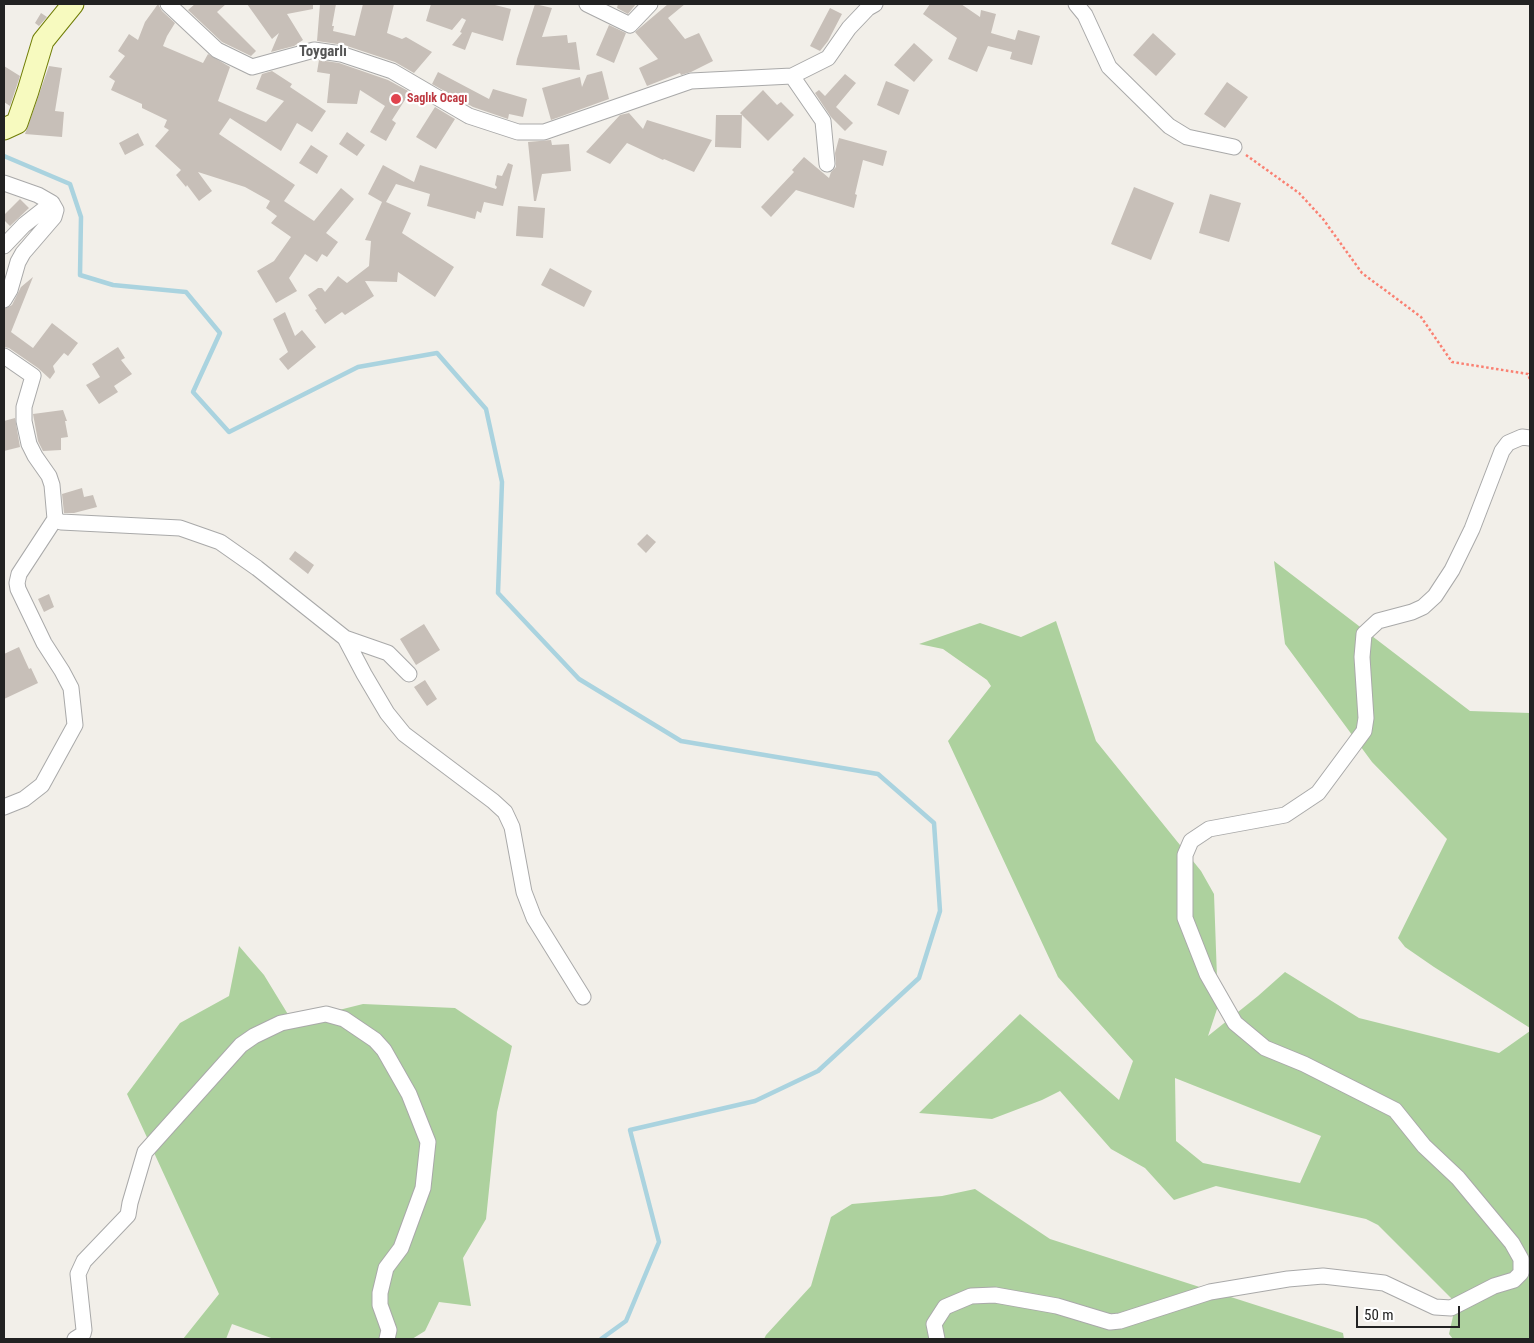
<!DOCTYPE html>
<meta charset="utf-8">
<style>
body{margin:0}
#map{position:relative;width:1534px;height:1343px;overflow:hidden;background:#f2efe9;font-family:"Roboto Condensed",sans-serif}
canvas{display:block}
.frame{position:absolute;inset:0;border:5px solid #222;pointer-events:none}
.scale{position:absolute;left:1356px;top:1306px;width:104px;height:22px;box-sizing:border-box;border:2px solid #222;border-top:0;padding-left:6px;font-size:15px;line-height:18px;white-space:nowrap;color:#222;-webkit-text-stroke:4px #fff;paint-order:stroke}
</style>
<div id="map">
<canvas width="1534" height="1343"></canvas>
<div class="frame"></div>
<div class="scale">50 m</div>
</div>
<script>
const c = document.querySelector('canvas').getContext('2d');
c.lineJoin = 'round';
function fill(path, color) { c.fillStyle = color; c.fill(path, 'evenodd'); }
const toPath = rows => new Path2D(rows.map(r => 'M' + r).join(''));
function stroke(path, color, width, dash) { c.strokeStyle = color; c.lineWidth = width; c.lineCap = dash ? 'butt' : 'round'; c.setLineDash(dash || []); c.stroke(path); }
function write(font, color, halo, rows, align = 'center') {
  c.font = font + ' "Roboto Condensed",sans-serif'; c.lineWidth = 4.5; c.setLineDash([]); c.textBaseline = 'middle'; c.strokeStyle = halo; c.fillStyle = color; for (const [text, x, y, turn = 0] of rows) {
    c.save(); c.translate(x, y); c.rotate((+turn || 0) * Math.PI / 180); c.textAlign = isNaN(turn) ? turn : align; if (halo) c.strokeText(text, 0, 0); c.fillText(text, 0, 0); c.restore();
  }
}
fill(toPath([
 [1274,561,1470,711,1530,713,1530,1028,1434,967,1405,947,1398,938,1447,839,1372,762,1285,644],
 [1056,621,1096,741,1201,871,1214,894,1218,1006,1208,1036,1258,996,1285,972,1359,1018,1499,1053,1530,1031,1530,1339,1453,1339,1449,1334,1456,1303,1378,1225,1366,1219,1216,1186,1174,1200,1145,1168,1111,1149,1060,1091,1042,1100,992,1119,919,1113,1020,1014,1119,1100,1133,1061,1058,977,948,741,991,686,987,680,943,649,919,644,980,623,1021,637],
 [1175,1078,1321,1136,1300,1183,1203,1163,1176,1141],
 [239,946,264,975,289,1016,327,1013,363,1004,455,1008,512,1046,497,1112,486,1219,463,1258,471,1306,439,1302,425,1331,412,1339,274,1339,232,1324,226,1339,183,1339,219,1294,127,1094,180,1023,229,996],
 [975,1189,1050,1239,1343,1333,1344,1339,764,1339,766,1335,811,1286,831,1217,852,1204,942,1196]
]), '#add19e');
stroke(toPath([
 [4,156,70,184,81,217,80,275,113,285,186,292,220,333,193,392,229,432,358,367,437,353,486,409,502,482,498,593,579,679,681,741,878,774,934,823,940,911,919,978,818,1071,755,1101,630,1130,659,1242,626,1321,601,1339]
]), '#aad3df', 4.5);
fill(toPath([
 [158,4,162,11,175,23,167,36,163,46,203,63,208,54,230,67,218,101,266,122,284,101,256,89,262,74,272,71,292,84,290,87,326,111,312,132,297,123,281,151,230,118,219,134,295,185,284,201,314,221,341,188,354,199,326,233,338,242,327,257,322,254,317,262,305,254,289,278,297,291,276,303,257,271,274,261,291,237,271,223,277,216,266,208,270,201,245,187,198,172,212,191,199,201,187,185,186,187,176,175,181,170,155,146,169,130,164,127,167,120,142,108,142,104,111,90,115,81,109,77,125,56,118,51,129,34,138,40,145,22],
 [195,4,226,4,217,12,256,51,251,56,222,42,188,10],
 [247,4,313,4,313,9,287,14,303,40,294,46,271,52,279,33,272,39],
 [320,4,336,4,332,26,334,26,333,31,355,36,363,4,394,4,387,33,402,39,406,37,432,52,414,73,395,62,344,45,317,41],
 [431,4,491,4,511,9,503,41,472,32,465,50,452,45,462,33,460,32,466,20,462,18,452,30,426,21],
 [535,4,552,8,542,37,567,35,568,43,576,42,580,70,516,65,517,59],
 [618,4,636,4,628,14,617,8],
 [668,4,685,4,668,18,685,39,699,33,713,61,691,72,681,75,680,73,647,86,639,68,658,59,635,32],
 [930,4,961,4,980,17,981,10,996,14,991,33,1015,40,1018,30,1040,36,1032,65,1010,59,1012,52,988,46,977,72,948,59,957,38,923,14],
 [830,8,842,14,828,41,820,51,810,46],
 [41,13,47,17,39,26,35,23],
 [609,25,626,33,614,63,596,55],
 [1153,33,1176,54,1156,76,1133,55],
 [914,43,933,60,914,82,894,65],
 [319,60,339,63,388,80,410,92,392,120,396,123,386,141,370,132,385,106,360,90,357,104,327,103,330,74,317,72],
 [4,66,20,76,10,106,4,102],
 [49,66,62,68,55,111,64,112,62,137,25,134],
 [602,71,609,99,551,120,542,88,580,77,582,87,587,75],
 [438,72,489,99,493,89,527,99,523,117,509,114,508,119,473,107,432,84],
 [845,74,856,83,836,107,853,123,845,131,831,117,815,93,819,90,825,96],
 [886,81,909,90,899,115,877,105],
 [1227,82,1248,97,1225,128,1204,114],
 [763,90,777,105,781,102,794,115,768,141,740,113],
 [435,107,455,119,436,149,416,137],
 [629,113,643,129,647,120,712,140,694,172,664,159,663,160,627,143,610,164,586,152,620,115],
 [716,115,742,115,741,148,715,147],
 [347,132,365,145,357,156,339,144],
 [138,133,144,145,125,155,119,143],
 [839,138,887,151,883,166,863,160,855,194,857,195,854,208,796,190,771,217,761,207,794,172,792,170,804,157,829,178,831,172,836,167,835,153],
 [551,140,552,145,569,144,571,171,542,174,536,201,534,201,528,142],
 [311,145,328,156,317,174,299,163],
 [508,163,513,165,503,206,484,202,481,213,477,211,475,219,427,206,430,194,396,184,386,202,411,213,402,233,454,267,435,297,398,272,397,282,365,281,374,296,345,315,342,312,325,324,315,310,317,309,308,295,318,288,322,288,325,292,338,276,347,283,369,266,371,241,365,240,382,202,368,194,383,165,414,182,420,165,496,189,497,187,495,185,497,175,502,176],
 [1134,187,1174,203,1151,260,1111,244],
 [1210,194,1241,203,1229,242,1199,233],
 [20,199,29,208,10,226,4,220,4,215],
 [518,206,545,208,543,238,516,236],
 [550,268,592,291,584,307,541,285],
 [33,277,11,332,33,348,52,323,78,343,68,356,64,353,53,366,55,372,50,379,38,368,9,348,4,347,4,309,12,305,21,287],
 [285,312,295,336,302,330,316,347,288,370,279,359,288,352,273,319],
 [118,347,125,358,121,360,132,374,114,386,118,392,99,404,86,385,100,377,92,364],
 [63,410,67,421,65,421,68,437,61,438,61,450,43,451,38,441,33,414],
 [15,418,20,447,4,451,4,421],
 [82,488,84,497,93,495,97,507,74,513,64,513,62,494],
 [647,534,656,542,646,553,637,544],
 [295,551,314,565,308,574,289,559],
 [49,594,54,607,44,612,38,599],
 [424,624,440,650,416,665,400,639],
 [19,647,29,669,31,668,38,683,4,699,4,654],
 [425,680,437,699,427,706,414,687]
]), '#c7bfb8');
const street = toPath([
 [168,4,217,50,252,67,314,50,341,54,392,71,469,116,518,132,544,132,691,81,792,76,828,58,849,28,868,8,875,4],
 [587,4,630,25,650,4],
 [1076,4,1085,15,1109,67,1169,126,1187,137,1234,147],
 [792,76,823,121,827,164],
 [4,183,38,195,52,203,24,225,4,246],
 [4,300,10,290,18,262,23,253,54,217,56,210,52,203],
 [4,356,33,376,24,407,24,421,29,444,35,456,49,476,52,485,55,519,61,522,180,528,220,542,257,568,345,638,364,674,387,713,404,734,493,801,505,812,512,827,524,892,534,918,583,997],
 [345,638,388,653,409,674],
 [4,807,24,799,42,785,75,725,71,688,62,671,44,643,18,589,17,583,19,574,55,519],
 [75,1339,83,1334,84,1330,78,1274,84,1261,128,1215,130,1203,145,1152,241,1045,254,1036,281,1023,326,1014,344,1019,375,1040,384,1050,409,1094,428,1142,423,1188,401,1248,386,1268,380,1293,380,1305,389,1330,387,1339],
 [937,1339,934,1324,945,1307,971,1296,995,1295,1057,1306,1110,1322,1120,1321,1210,1292,1288,1279,1323,1276,1384,1283,1435,1307,1451,1308,1494,1286,1514,1280,1521,1273,1521,1259,1512,1243,1458,1178,1424,1146,1395,1110,1304,1064,1265,1048,1235,1023,1207,974,1185,918,1185,855,1191,841,1209,829,1285,815,1318,793,1364,731,1366,718,1362,657,1364,634,1378,621,1412,612,1423,607,1435,596,1452,570,1472,529,1502,451,1508,443,1522,437,1530,438]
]);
const secondary = toPath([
 [4,129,17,123,28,91,43,41,73,4]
]);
stroke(street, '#a9a9a9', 17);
stroke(secondary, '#707d05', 23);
stroke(toPath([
 [1246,155,1299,193,1323,219,1362,273,1421,317,1452,362,1528,374,1530,380]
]), '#fa8072', 2.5, [2.5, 2.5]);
stroke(street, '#fff', 15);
stroke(secondary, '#f7fabf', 21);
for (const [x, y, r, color] of [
 [396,99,6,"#e0444e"]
]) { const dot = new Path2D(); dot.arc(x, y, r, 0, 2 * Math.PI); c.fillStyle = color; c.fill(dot); stroke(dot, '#fff', 2); }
write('bold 12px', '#be3a42', '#fff', [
 ["Saglık Ocagı",407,99]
], 'left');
write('bold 15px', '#555', '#fff', [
 ["Toygarlı",323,52]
]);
</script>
